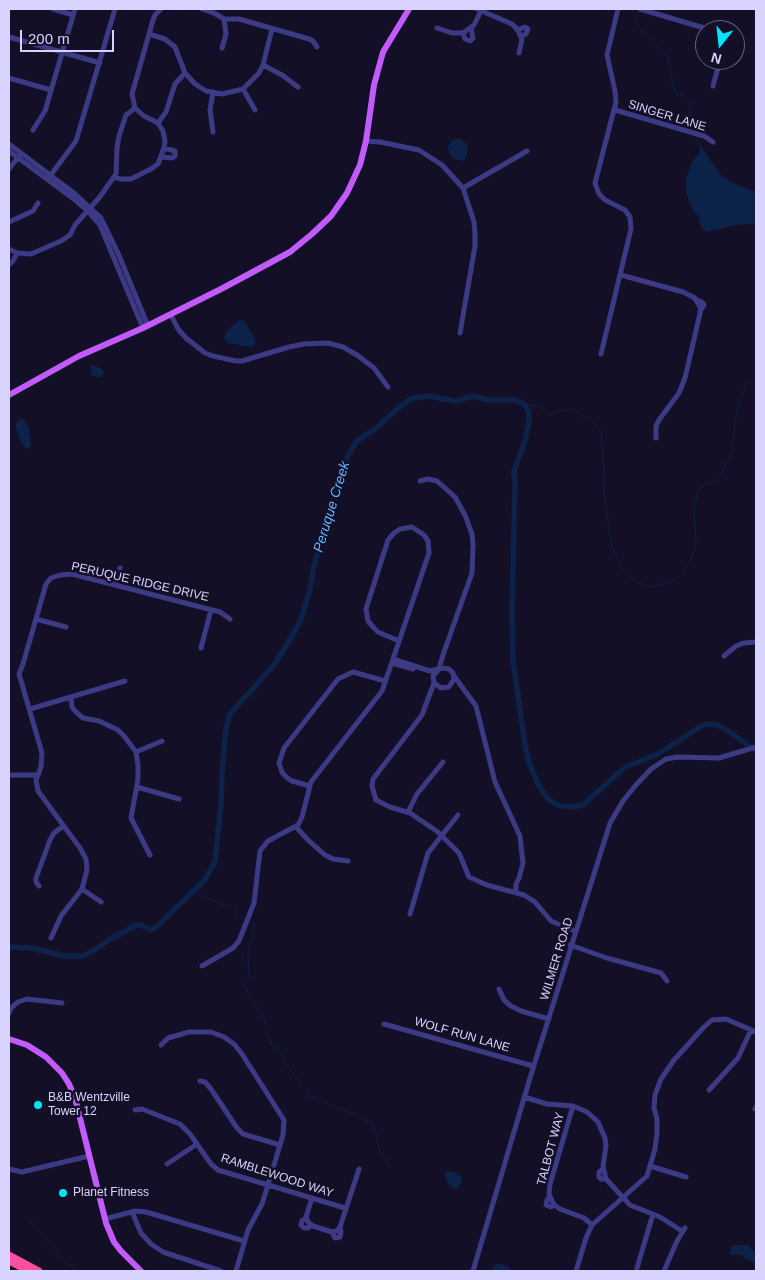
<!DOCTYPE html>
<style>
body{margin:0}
#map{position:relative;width:765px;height:1280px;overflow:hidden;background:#130f26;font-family:Helvetica,sans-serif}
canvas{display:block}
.frame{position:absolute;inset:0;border:10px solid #d9d4ff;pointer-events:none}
.north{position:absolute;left:695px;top:20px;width:50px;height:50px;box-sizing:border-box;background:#130f26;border:1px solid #625e7d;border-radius:50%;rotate:196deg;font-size:14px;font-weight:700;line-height:20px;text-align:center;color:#d9d4ff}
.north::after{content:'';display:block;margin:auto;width:18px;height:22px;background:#00e5ff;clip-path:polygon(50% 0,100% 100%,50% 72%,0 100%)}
.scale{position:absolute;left:20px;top:30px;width:94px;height:22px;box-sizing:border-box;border:2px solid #d9d4ff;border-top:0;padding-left:6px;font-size:15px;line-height:18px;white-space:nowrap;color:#d9d4ff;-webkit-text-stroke:4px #130f26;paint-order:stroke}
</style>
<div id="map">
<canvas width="765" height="1280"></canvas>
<div class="frame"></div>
<div class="north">N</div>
<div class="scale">200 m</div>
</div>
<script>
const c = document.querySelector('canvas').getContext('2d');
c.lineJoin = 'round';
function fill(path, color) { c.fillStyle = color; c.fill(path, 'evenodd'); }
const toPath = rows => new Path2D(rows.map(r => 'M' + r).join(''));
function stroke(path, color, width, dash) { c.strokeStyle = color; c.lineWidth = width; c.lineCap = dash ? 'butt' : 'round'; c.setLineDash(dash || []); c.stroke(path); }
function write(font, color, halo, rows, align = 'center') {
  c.font = font + ' Helvetica,sans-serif'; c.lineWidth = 5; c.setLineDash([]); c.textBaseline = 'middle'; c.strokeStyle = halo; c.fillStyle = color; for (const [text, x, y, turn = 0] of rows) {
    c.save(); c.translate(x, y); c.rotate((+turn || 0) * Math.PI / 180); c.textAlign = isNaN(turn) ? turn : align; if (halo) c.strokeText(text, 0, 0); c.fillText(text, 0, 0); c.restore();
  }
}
fill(toPath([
 [458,138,464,141,468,146,468,150,464,161,457,160,452,157,449,152,448,146,452,140],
 [699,143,720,174,733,183,756,192,756,224,736,225,707,232,701,228,699,218,692,208,686,193,686,180,691,163,699,155,700,151],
 [239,320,244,321,254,337,256,342,254,345,250,347,244,346,228,343,224,338,226,332],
 [91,365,101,368,104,372,101,378,91,375],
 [21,417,29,427,31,446,27,449,21,443,16,428,16,424],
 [448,1171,456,1172,461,1177,462,1181,457,1189,451,1187,447,1181,445,1174],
 [732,1245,748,1245,756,1254,756,1264,740,1255,730,1254],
 [496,1264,502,1264,510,1268,511,1271,489,1271]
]), '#0c2248');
stroke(toPath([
 [634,16,641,29,668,57,673,86,676,92,687,99,690,106,691,122,689,128],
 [696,139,699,143],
 [525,405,538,405,547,413,551,414,564,410,574,409,596,425,601,433,602,443,605,500,612,548,625,573,634,581,646,586,655,586,668,583,680,576,690,562,696,544,694,503,698,492,701,486,712,482,723,472,729,459,733,444,736,416,741,399,746,386,756,377],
 [193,893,235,909,237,915,246,918],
 [251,920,255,927,248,954,249,979,245,981,244,985,255,1006,263,1016,273,1049,285,1058,286,1064,311,1097,363,1118,372,1124,377,1135,379,1150,390,1168],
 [27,1218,58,1251,61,1259,77,1271]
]), '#0c2248', 1);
stroke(toPath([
 [9,947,32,948,64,956,82,956,91,952,109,940,136,925,141,925,151,930,155,928,204,881,215,862,221,804,222,773,226,728,230,714,274,665,289,641,300,622,310,589,314,566,324,530,334,504,345,462,349,454,356,442,364,436,374,430,399,407,411,399,419,397,428,396,455,401,474,396,488,400,515,400,525,405,529,413,529,423,525,441,514,471,515,483,512,611,513,661,525,745,529,762,537,782,547,798,557,805,568,807,583,805,625,767,658,754,703,725,712,724,720,726,756,750]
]), '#0c2248', 5.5);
stroke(toPath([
 [53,9,73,15],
 [202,9,214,13,224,19,226,34,222,48],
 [477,9,512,24,517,29,522,39,519,53],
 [640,9,711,30],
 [224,19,239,19,309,39,313,41,317,47],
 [437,28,452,33,463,33,474,25,481,11],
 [517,30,525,27,528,29,526,34,521,36],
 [463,33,465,39,470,41,473,38,471,28],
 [149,34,165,39,175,47,185,73,195,84,206,91,222,94,243,89,259,73,263,65,272,29],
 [9,37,100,63],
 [263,65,282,75,298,87],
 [9,78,51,90],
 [713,86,720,60],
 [243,89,255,110],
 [213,92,210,110,213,132],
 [615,110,704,136,713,142],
 [158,123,166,112,175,84,185,73],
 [33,130,45,111,75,9],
 [366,141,380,142,419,150,442,165,463,188,474,222,475,233,475,246,460,333],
 [9,144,74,193,101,218,118,253,148,326],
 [9,151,75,200,88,211,100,225,143,328],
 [162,157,172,158,175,156,175,151,164,148],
 [9,169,19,156],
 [50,176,76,141,115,9],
 [114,177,120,179,131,179,151,169,158,164,164,148,165,141,163,131,158,123,144,116,135,108,132,94,153,20,155,15,161,9],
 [463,188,527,151],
 [9,222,33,211,38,203],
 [9,249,17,253,31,254,61,241,70,235,75,225,99,198,116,174,117,148,119,136,126,115,135,108],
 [9,265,13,261,17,253],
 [621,275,683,292,695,298,701,309,685,378,679,393,659,420,656,426,656,438],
 [695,299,702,302,704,305,700,311],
 [171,315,178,329,186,338,205,353,213,356,236,361,242,361,289,347,304,344,328,343,343,347,357,355,374,368,388,387],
 [601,354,631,229,630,217,625,210,605,200,599,194,595,183,616,102,615,91,607,55,618,9],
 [420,481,428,479,437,481,455,497,465,515,472,534,473,545,472,573,444,652,439,668],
 [115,585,120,568],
 [36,619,66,627],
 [201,648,211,610],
 [724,656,736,646,744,643,756,642],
 [393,659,430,671,442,668,449,669,453,673,454,679,449,687,441,688,434,683,433,676,439,669],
 [392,663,413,669],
 [454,676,476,706,495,782,520,836,523,863,519,878,516,884,516,892],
 [434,683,422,715,373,779,372,786,376,800,390,807,410,813,438,832,459,853,469,877,487,885,524,895,535,902,551,921,575,931],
 [71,697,72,707,76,712,83,718,99,721,118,730,124,736,136,752,138,765,138,779,131,818,150,855],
 [30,709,125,681],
 [136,752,162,741],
 [9,775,38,775],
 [310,786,292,781,286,777,282,772,279,763,284,748,338,679,353,672,385,681],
 [137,787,179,799],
 [408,812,417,794,443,762],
 [296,827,308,840,325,855,333,859,348,861],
 [39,886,36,882,36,878,50,840,54,833,63,826],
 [82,889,101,902],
 [410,914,428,853,458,815],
 [51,938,61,916,82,889,87,870,86,859,80,848,38,791,36,780,41,767,42,753,19,674,23,664,46,584,51,578,60,575,72,574,220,612,230,619],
 [570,945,607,958,661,973,667,981],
 [202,966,233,948,239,941,254,903,260,851,268,841,298,825,302,817,311,782,382,691,393,659,429,553,428,541,424,535,412,527,400,529,394,533,388,540,366,609,368,621,374,628,378,632,399,641],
 [499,989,504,1000,511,1006,521,1011,549,1019],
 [9,1013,11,1008,18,1002,27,999,62,1003],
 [384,1024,533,1066],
 [161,1045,168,1038,189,1032,211,1032,224,1037,234,1044,242,1054,284,1120,283,1135,268,1185,262,1204,248,1230,236,1271],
 [200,1081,205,1082,211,1089,237,1128,243,1134,280,1145],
 [709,1090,738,1058,751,1030],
 [524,1097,547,1104,573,1106,587,1112,598,1122,605,1138,606,1146,603,1166,606,1179,630,1205,660,1217,682,1231],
 [573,1106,550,1184,549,1194,554,1205,560,1209,584,1218,592,1225],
 [755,1109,756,1107],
 [135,1110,142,1109,180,1124,190,1134,211,1164,218,1170,345,1208],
 [167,1164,197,1144],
 [650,1166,686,1177],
 [9,1169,22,1172,89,1156],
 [603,1169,599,1172,599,1177,601,1179,606,1179],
 [550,1197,547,1200,546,1205,551,1207,554,1205],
 [312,1198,306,1217,308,1222,313,1226,332,1232,337,1231,340,1227,359,1169],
 [132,1212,141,1233,151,1244,163,1252,221,1271],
 [306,1218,302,1221,301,1225,304,1228,308,1228,311,1225],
 [105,1219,135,1211,146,1212,244,1241],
 [332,1232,335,1238,340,1237,341,1231,340,1228],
 [637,1268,653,1214],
 [473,1271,530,1078,610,823,623,801,636,785,651,769,666,759,678,757,719,758,756,747],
 [576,1271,586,1238,592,1225,647,1176,655,1149,657,1133,657,1119,654,1108,655,1095,661,1079,674,1060,703,1028,712,1020,726,1019,756,1032],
 [664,1271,677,1241,685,1228]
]), '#3d3a85', 5);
stroke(toPath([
 [9,395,79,356,143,328,223,288,290,252,312,234,331,216,347,193,360,165,366,141,374,85,383,52,409,9],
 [9,1039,27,1045,46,1057,62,1073,69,1084,75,1098,106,1223,114,1242,121,1251,141,1271]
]), '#c25bff', 6);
stroke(toPath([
 [9,1255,39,1271],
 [9,1261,28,1271]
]), '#ff4fa3', 7);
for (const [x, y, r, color] of [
 [38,1105,5,"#00e5ff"],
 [63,1193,5,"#00e5ff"]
]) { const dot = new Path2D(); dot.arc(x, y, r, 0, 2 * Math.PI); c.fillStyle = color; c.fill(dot); stroke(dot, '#130f26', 2); }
write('12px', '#d9d4ff', '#130f26', [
 ["SINGER LANE",667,116,17],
 ["PERUQUE RIDGE DRIVE",140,582,13],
 ["WILMER ROAD",557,959,-73],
 ["WOLF RUN LANE",462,1035,16],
 ["TALBOT WAY",551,1149,-75],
 ["RAMBLEWOOD WAY",277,1176,18]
]);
write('12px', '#d9d4ff', '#130f26', [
 ["B&B Wentzville",48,1098],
 ["Tower 12",48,1112],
 ["Planet Fitness",73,1193]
], 'left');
write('italic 14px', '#62b6ff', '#130f26', [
 ["Peruque Creek",332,507,-73]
]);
</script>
